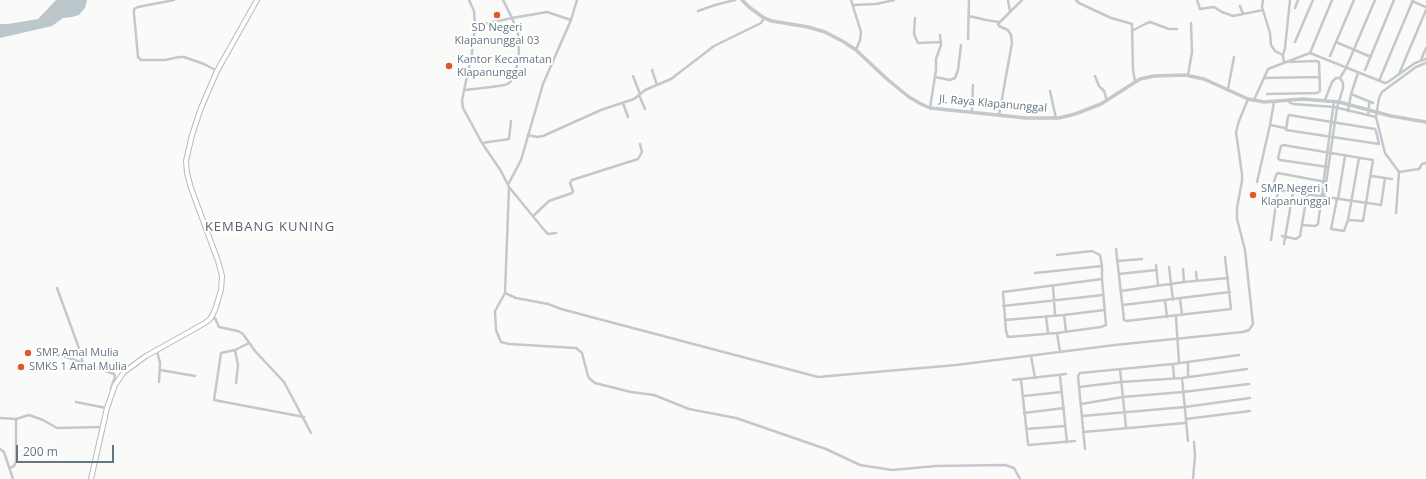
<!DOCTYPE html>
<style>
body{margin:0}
#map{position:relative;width:1426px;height:479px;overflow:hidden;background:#fafaf8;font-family:"Open Sans",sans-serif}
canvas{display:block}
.scale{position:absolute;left:16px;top:445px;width:98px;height:18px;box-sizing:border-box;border:2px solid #657683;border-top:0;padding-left:5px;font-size:12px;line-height:14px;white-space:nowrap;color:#657683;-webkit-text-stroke:3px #fff;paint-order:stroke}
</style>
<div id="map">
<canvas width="1426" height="479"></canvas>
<div class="scale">200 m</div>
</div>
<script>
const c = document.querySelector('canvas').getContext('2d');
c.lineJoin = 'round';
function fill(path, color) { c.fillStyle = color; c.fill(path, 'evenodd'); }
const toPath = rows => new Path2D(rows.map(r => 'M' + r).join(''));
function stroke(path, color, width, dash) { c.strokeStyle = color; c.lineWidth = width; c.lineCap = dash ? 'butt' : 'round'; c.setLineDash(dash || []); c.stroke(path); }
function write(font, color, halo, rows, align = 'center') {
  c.font = font + ' "Open Sans",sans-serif'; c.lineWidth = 4; c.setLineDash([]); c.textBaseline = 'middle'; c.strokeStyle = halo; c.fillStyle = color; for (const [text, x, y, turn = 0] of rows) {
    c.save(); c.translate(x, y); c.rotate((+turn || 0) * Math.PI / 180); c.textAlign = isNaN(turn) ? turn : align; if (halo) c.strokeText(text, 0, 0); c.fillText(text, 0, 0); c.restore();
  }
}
fill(toPath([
 [56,0,87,0,85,8,79,15,72,17,63,18,52,26,0,38,0,24,8,24,38,19]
]), '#bbc7cb');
const primary = toPath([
 [91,479,107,408,115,385,124,372,146,356,205,323,210,319,215,310,221,290,222,276,218,261,191,188,187,173,186,161,192,135,201,108,217,71,257,0]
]);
stroke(primary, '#b5babe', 6);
stroke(toPath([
 [174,0,138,7,134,9,134,14,138,57,141,60,165,60,179,57,184,57,204,64,217,71],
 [469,0,474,11,475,26,472,53,462,100,463,108,482,143,501,171,509,187,505,293,495,311,496,330,501,342,509,344,576,348,582,353,588,376,590,379,595,383,631,392,654,395,689,409,736,418,826,449,860,465,892,470,936,466,1005,465,1014,468,1020,479],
 [503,0,512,18,547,12,571,20],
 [851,0,861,32,860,40,856,50],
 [1008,0,1010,12],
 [1076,0,1079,3,1111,18,1129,23,1132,24,1133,70,1135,81],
 [1197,0,1200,9,1214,7,1222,12,1233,16,1263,10],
 [1263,0,1262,7,1270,33,1271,45,1275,51,1283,55,1284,63],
 [1412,1,1426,7],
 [853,5,876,4,894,0],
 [1240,6,1243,14],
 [1295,8,1298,0],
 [698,11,715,5,735,0],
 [969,16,986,20,999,22],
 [915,18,914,34,918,43,941,42],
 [1132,31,1145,24,1150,22,1169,29,1177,29],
 [968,39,969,0],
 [1295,42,1313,0],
 [1336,42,1371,57],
 [1310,53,1385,83,1388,82,1415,63,1426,59],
 [1283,55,1285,48,1290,0],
 [519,56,553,60],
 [1330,56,1354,0],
 [1421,60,1426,48],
 [1426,63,1416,67,1382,92,1379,98,1376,117,1385,153,1399,172,1419,169,1422,164,1426,163],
 [652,70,657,85],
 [1365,70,1394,0],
 [1399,74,1426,10],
 [1188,75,1192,52,1191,23],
 [633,76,640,94],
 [1095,76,1099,86,1104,91,1107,101],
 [935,77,950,80,955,78,958,70,961,45],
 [1264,78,1320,77],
 [1379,81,1413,0],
 [1228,89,1234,57],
 [465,90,491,87,505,85,509,83,512,80,516,70,519,56,518,33,512,18,475,26],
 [1050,91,1056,118],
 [1267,94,1317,93,1320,91,1319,62,1316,61,1290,62],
 [1351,94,1373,103],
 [639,95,645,109],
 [1254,100,1268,69,1310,53,1332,0],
 [1288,100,1289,102,1293,104,1334,107,1376,117],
 [1325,100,1332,82,1336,78,1340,78,1346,68,1375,0],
 [623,103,628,117],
 [930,108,936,70,936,59,941,45,940,35],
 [1348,111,1351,94,1358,73],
 [972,112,973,85],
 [999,115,1012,43,1011,35,1008,30,999,26,998,24,1022,0],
 [1289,115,1375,129,1376,131,1379,144,1286,130,1288,117,1289,115],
 [1368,115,1369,110,1369,102],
 [1270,125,1285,128],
 [528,135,537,137,543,136,601,110,634,99,645,90,671,79,714,46,755,26,761,23,764,18],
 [482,143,509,139,511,121],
 [1328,167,1280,160,1278,158,1281,146,1283,145,1373,160,1363,221,1348,220],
 [1371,176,1392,179],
 [1257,182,1270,125,1274,102],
 [1326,182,1278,173,1276,175,1273,186,1274,188,1278,190,1381,205,1385,178],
 [509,183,521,160,543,84,571,20,577,0],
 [509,187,545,231,548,234,556,233],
 [1324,197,1337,108,1343,88,1343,83,1340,78],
 [1337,199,1331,229,1344,231,1348,220,1359,158],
 [1338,199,1345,156],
 [1396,213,1399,172],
 [533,216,549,201,572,193,573,191,570,183,572,180,638,159,642,152,640,144],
 [1302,225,1315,226,1318,224,1334,101],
 [1282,236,1296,239,1300,236,1307,195],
 [1271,240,1278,190],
 [1284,244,1293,192],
 [1116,249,1124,320,1126,321,1231,309,1225,257],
 [1057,255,1092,251,1100,255,1102,266,1102,279,1106,325,1101,327,1057,333,1008,337,1006,331,1003,292,1102,279],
 [1117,261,1142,259],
 [1156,265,1158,285],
 [1169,267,1173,300],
 [1183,269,1184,282],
 [1196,272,1197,281],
 [1035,273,1102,266],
 [1119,274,1156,270],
 [1053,286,1055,315],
 [57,288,80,351,83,364],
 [1121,291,1184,282,1228,278],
 [505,293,516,298,548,304,561,309,818,377,956,365,1115,345,1243,332,1249,330,1253,324,1245,250,1237,219,1237,208,1242,181,1242,174,1236,132,1239,121,1248,99],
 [1180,299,1182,315],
 [1165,300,1167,317],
 [1123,305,1230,292],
 [1003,306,1103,295],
 [1064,315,1066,331],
 [1046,316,1048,333],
 [1176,317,1179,362],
 [210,319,215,318,219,327,238,331,243,334,255,351,284,382,311,433],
 [1005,320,1064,315,1104,310],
 [1057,333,1060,352],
 [249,343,235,350,221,353,214,400,304,417],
 [235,350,238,365,236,383],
 [42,351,66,357,114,374,115,377,111,388,111,394],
 [157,351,160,363,159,382],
 [1031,356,1035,378],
 [1188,362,1188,377],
 [1173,364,1174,378],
 [1120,369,1126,427],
 [160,370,195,376],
 [1060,376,1067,442],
 [1182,378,1188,441],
 [1013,380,1066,374],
 [1021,380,1028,444,1029,445,1075,441],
 [1079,387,1121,382,1182,378,1247,369],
 [1023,396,1062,392],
 [76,402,106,408],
 [1081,404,1123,397,1183,392,1249,384],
 [1024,413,1064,408],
 [1082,416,1185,407,1250,398],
 [0,418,16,419,29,415,43,420,57,428,102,427],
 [1186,419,1250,411],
 [1026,429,1065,426],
 [1084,432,1185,423],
 [0,449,4,452,13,479],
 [1085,449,1078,376,1080,373,1173,364,1239,355],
 [10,468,14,466,16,461,16,419],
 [1193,479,1195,456,1194,442]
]), '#c3c8cc', 2.5);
stroke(toPath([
 [742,0,749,7,764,18,772,21,808,27,825,32,844,42,856,50,887,79,909,97,921,104,930,108,1026,118,1059,118,1075,114,1101,104,1140,79,1154,76,1185,75,1204,79,1248,99,1264,102,1303,99,1339,102,1391,116,1426,122]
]), '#c3c8cc', 3.5);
stroke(primary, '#fff', 4);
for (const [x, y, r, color] of [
 [497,15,4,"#e4572e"],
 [449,66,4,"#e4572e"],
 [1253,195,4,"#e4572e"],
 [28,353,4,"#e4572e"],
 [21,367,4,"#e4572e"]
]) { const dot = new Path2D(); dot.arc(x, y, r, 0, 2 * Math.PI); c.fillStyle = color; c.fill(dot); stroke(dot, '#fff', 1.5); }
write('11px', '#657683', '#fff', [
 ["SD Negeri",497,28,"center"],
 ["Klapanunggal 03",497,41,"center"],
 ["Kantor Kecamatan",457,60],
 ["Klapanunggal",457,73],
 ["SMP Negeri 1",1261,189],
 ["Klapanunggal",1261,202],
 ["SMP Amal Mulia",36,353],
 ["SMKS 1 Amal Mulia",29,367]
], 'left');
write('11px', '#657683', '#fff', [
 ["Jl. Raya Klapanunggal",993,104,5]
]);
c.letterSpacing = '1px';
write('13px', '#57646e', '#fff', [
 ["KEMBANG KUNING",270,227]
]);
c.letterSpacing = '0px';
</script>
